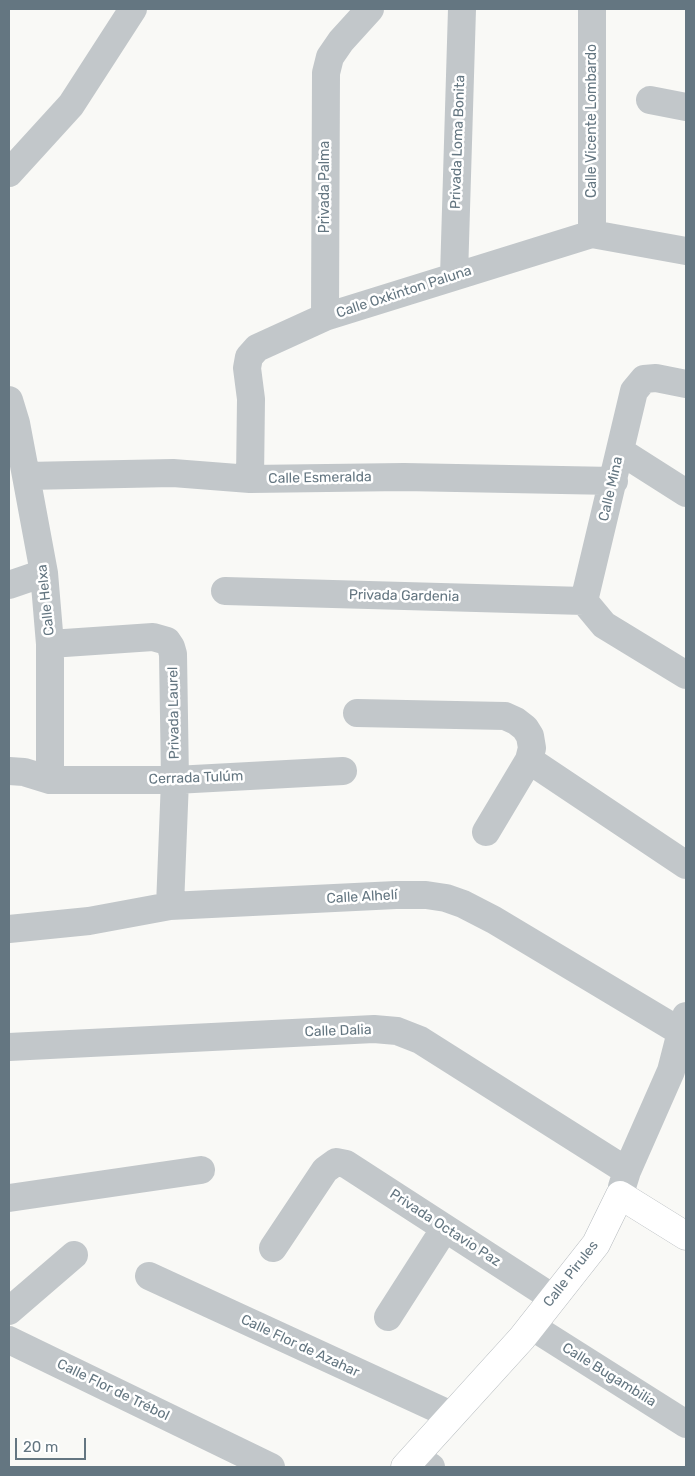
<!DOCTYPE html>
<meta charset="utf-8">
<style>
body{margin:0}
#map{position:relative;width:695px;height:1476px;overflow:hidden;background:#f9f9f6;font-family:Rubik,sans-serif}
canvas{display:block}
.frame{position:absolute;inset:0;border:10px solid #647681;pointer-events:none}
.scale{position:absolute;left:15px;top:1438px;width:71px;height:22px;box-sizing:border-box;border:2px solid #647681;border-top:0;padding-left:6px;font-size:15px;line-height:18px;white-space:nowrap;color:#647681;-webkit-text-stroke:4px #fff;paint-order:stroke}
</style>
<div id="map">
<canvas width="695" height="1476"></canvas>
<div class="frame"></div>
<div class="scale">20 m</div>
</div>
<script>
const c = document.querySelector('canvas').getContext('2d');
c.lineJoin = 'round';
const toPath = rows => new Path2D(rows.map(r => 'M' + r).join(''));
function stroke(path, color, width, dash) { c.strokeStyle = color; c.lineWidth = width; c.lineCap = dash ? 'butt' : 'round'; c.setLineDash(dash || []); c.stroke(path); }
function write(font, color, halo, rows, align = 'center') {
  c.font = font + ' Rubik,sans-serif'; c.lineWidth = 5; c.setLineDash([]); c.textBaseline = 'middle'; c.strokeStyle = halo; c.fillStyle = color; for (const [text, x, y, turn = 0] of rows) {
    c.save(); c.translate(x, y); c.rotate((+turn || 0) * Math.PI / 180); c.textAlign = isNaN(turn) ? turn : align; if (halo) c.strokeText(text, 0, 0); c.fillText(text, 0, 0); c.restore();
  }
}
const major = toPath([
 [405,1467,522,1338,596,1244,620,1195,686,1236]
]);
stroke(major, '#b4b9bd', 29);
stroke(toPath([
 [650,100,686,107],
 [9,173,71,105,133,9],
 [592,234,592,9],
 [454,276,462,9],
 [325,317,326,73,330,57,341,41,370,9],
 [9,400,16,423,26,476,44,573,50,644,50,780],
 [620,451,686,493],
 [26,476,173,473,250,479,404,477,614,481],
 [250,479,251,399,247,368,249,357,257,348,325,317,592,234,686,251],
 [9,585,44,573],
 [225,591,584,601],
 [584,601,634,391,644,379,656,378,686,384],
 [584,601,604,625,686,675],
 [50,644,153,637,167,641,171,647,173,654,175,780,170,906],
 [357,713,505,716,516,721,525,728,530,736,532,748,529,760,486,832],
 [529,760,686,865],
 [9,771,24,772,50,780,175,780,343,771],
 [9,929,89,921,170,906,396,895,426,895,446,898,463,904,494,920,681,1032],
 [9,1047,374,1029,397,1031,420,1040,627,1171],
 [622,1187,627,1171,671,1071,681,1032,686,1016],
 [9,1198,201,1170],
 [273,1248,325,1170,336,1162,346,1164,553,1298],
 [149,1276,451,1415],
 [9,1311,74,1255],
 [388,1317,445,1228],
 [531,1326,686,1424],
 [9,1340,271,1467],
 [414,1457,431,1467]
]), '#c2c7ca', 28);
stroke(major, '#fff', 28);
write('14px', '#647681', '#fff', [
 ["Calle Vicente Lombardo",592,121,-90],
 ["Privada Loma Bonita",458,142,-88],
 ["Privada Palma",325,187,-90],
 ["Calle Oxkinton Paluna",404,292,-18],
 ["Calle Esmeralda",320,478,-1],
 ["Calle Mina",611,489,-77],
 ["Privada Gardenia",404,596,1],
 ["Calle Helxa",46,600,-96],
 ["Privada Laurel",174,713,-91],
 ["Cerrada Tulúm",196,778,-2],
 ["Calle Alhelí",362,897,-3],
 ["Calle Dalia",338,1031,-2],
 ["Privada Octavio Paz",445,1228,33],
 ["Calle Pirules",571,1274,-52],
 ["Calle Flor de Azahar",300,1346,25],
 ["Calle Bugambilia",609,1375,32],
 ["Calle Flor de Trébol",113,1390,26]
]);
</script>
